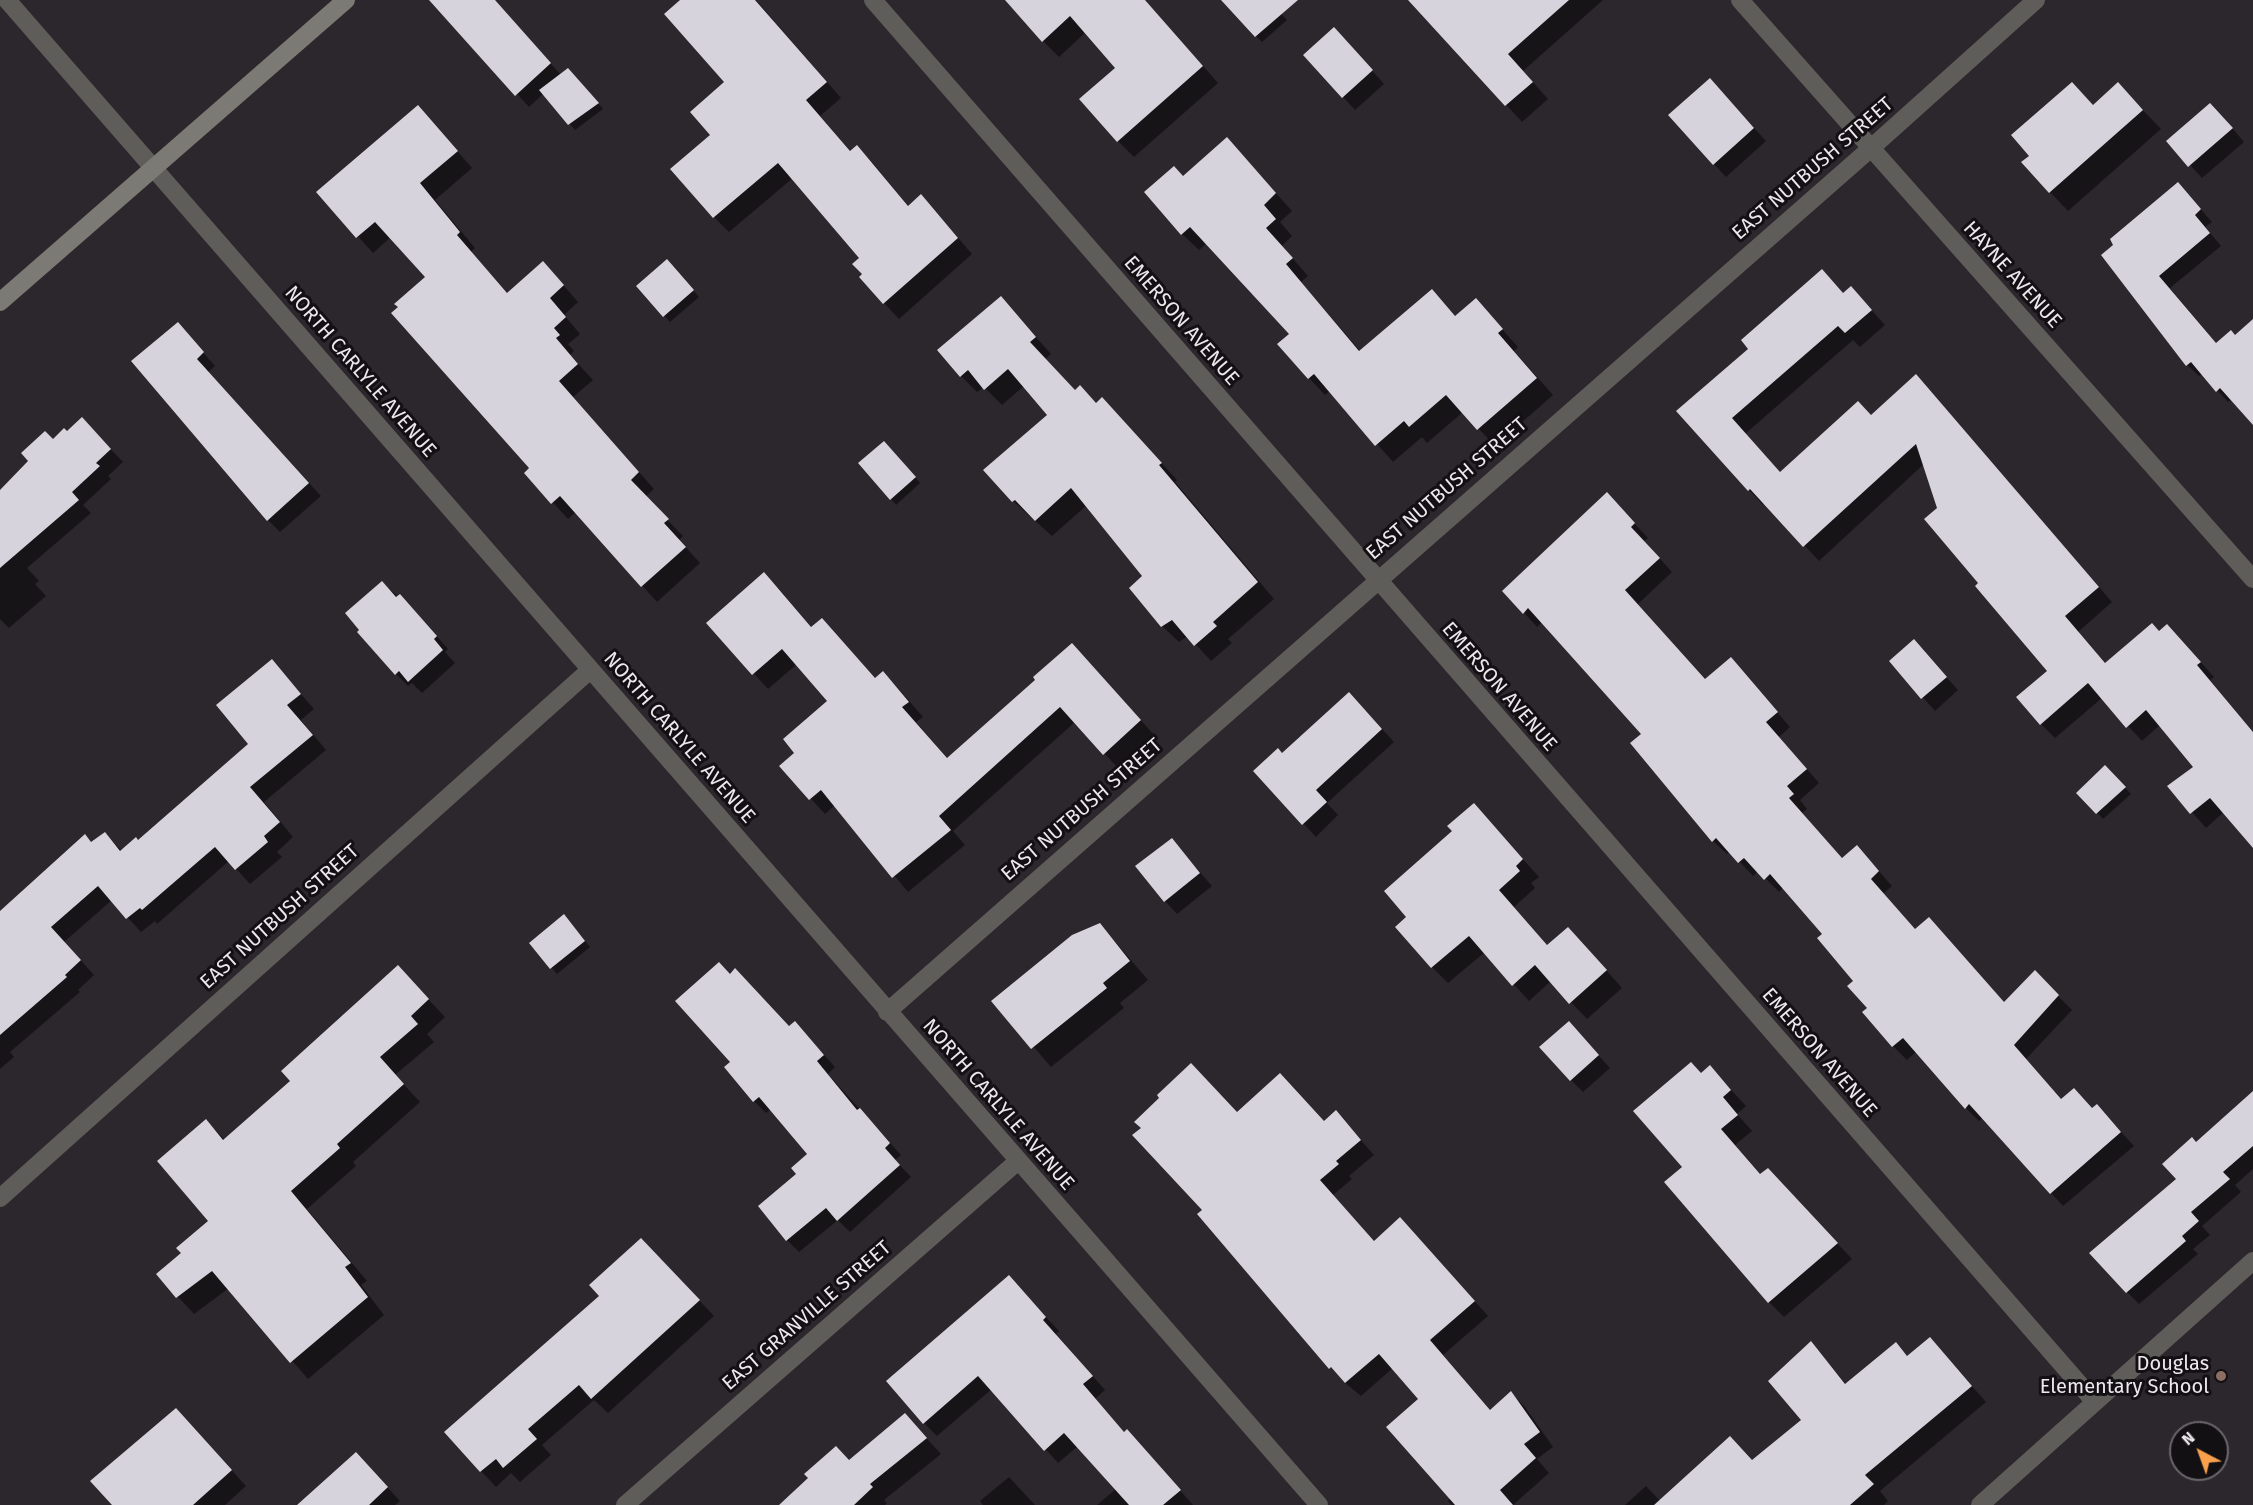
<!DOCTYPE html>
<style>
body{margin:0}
#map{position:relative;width:2253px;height:1505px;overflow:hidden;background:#2b272d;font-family:"Fira Sans",sans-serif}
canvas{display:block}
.north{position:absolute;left:2169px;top:1421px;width:60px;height:60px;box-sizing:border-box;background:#131013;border:2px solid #6a666a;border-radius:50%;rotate:319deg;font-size:16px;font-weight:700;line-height:24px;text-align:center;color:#ece8ed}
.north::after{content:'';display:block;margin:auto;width:21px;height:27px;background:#f9a04d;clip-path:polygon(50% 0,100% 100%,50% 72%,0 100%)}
</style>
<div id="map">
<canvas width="2253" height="1505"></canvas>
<div class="north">N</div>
</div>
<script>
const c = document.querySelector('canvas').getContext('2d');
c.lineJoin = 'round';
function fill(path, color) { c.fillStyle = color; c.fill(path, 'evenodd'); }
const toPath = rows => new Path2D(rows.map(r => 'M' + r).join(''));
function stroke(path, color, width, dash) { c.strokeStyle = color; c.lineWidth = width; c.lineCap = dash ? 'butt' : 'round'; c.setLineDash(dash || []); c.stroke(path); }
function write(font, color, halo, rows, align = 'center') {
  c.font = font + ' "Fira Sans",sans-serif'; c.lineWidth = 6; c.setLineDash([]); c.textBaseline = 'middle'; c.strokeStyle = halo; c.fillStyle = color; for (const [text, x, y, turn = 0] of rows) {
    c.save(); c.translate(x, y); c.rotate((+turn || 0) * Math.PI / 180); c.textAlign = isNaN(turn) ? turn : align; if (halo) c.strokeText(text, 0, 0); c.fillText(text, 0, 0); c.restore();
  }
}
fill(toPath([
 [452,0,494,0,561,75,574,75,603,109,575,130,544,93,529,107,440,10],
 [683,0,756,0,841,98,820,116,851,152,857,147,872,162,909,207,936,212,972,254,899,319,884,303,864,274,861,258,793,178,729,232,714,217,712,135,726,82],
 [1013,0,1145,0,1218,83,1134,157,1118,141,1117,68,1086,32,1059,57,1043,41],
 [1247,0,1269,0,1287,20,1262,42,1256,36],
 [1419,0,1603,0,1523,71,1548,99,1522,122,1414,4],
 [1346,41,1384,84,1355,110,1343,97],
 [2072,84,2094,106,2118,84,2161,129,2068,211,2050,192,2031,156],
 [1722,93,1766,141,1726,177,1714,164],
 [2223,117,2244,142,2202,178,2168,141],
 [433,123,472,168,435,200,475,248,471,252,508,294,558,279,578,302,564,315,580,334,568,344,574,351,570,355,593,380,573,397,654,489,645,497,683,536,679,540,700,563,657,602,576,512,568,519,526,473,531,468,427,277,391,237,373,253,318,192],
 [1227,139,1292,211,1280,222,1292,236,1282,246,1308,276,1301,282,1361,352,1432,292,1456,317,1476,300,1518,347,1514,351,1553,395,1495,446,1463,412,1427,443,1422,437,1393,462,1330,391,1325,395,1309,378,1291,334,1207,243,1199,250,1182,234,1183,177],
 [2189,196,2212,222,2205,227,2221,246,2170,288,2217,344,2235,337,2253,321,2253,422,2232,399,2228,402,2202,374,2199,376,2187,365,2103,256],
 [673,267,699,297,670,322,638,286],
 [1844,295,1865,303,1885,325,1860,347,1853,340,1745,434,1781,473,1872,417,1916,376,2112,602,2078,632,2106,664,2159,632,2181,640,2214,677,2210,680,2253,732,2253,845,2224,812,2206,828,2169,786,2195,767,2160,725,2142,741,2102,698,2055,738,2041,724,2049,671,1980,583,1939,508,1924,464,1819,561,1765,503,1763,505,1749,490,1679,411,1750,349],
 [1001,298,1051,354,1045,359,1075,392,1119,416,1177,480,1175,482,1274,599,1228,639,1232,643,1211,661,1188,636,1179,642,1162,626,1144,576,1087,505,1052,536,1013,501,1049,415,1024,386,1002,405,984,387,977,392,961,376],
 [178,324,215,366,208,372,321,496,280,532,268,520],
 [94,432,123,462,108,476,111,479,83,505,91,513,27,568,39,581,35,584,46,596,9,628,0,619,0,508,53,441,67,433],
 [890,448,920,483,896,505,891,499],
 [1620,508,1648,538,1644,541,1672,572,1638,604,1705,681,1731,659,1790,727,1779,737,1819,783,1800,800,1807,809,1802,813,1843,859,1870,861,1892,886,1883,894,1915,930,1929,919,2005,1004,2048,986,2072,1010,2026,1059,2062,1101,2093,1109,2097,1106,2134,1146,2063,1206,1983,1118,1979,1121,1966,1108,1917,1051,1907,1060,1893,1046,1864,1013,1869,1009,1855,981,1824,934,1783,888,1779,892,1758,871,1753,876,1730,851,1727,854,1713,841,1643,734,1542,622,1537,627,1504,591],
 [382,583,412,608,448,649,445,652,455,663,422,693,412,683,408,686,396,674],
 [779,589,812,628,822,620,876,679,883,673,898,688,923,717,916,722,948,759,1087,660,1155,736,1118,768,1075,722,953,831,965,845,908,892,835,805,825,814,781,766,796,753,830,702,797,664,768,689,708,623],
 [1926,654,1958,690,1935,711,1891,661],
 [272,661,314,709,301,720,326,750,264,802,293,837,277,852,282,857,250,884,229,861,157,924,155,921,141,932,112,900,64,942,94,975,78,990,80,992,10,1052,14,1057,0,1069,0,913,105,834,122,851,138,842,250,744],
 [1361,706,1394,742,1327,803,1338,815,1316,837,1255,771],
 [2105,767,2131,794,2103,819,2078,793],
 [1474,805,1539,877,1531,883,1535,888,1514,907,1548,946,1584,945,1622,988,1587,1019,1551,981,1529,1001,1485,952,1448,983,1432,967,1408,917,1454,832],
 [1172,840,1212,886,1177,914,1165,901],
 [569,922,590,947,557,974,531,943],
 [1100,924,1148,980,1120,1003,1124,1008,1051,1067,994,1001],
 [398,967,445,1017,427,1034,434,1042,395,1075,420,1102,353,1162,356,1166,307,1209,367,1281,361,1285,384,1315,308,1379,229,1288,194,1314,158,1275,183,1254,210,1222,206,1121,225,1140,292,1081],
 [795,1023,835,1067,828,1074,901,1155,895,1160,911,1177,850,1232,838,1220,799,1252,787,1240,798,1174,809,1154,771,1109,766,1113,754,1101,789,1028],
 [1581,1036,1610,1068,1583,1092,1571,1080],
 [1710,1067,1746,1106,1737,1114,1752,1131,1735,1145,1761,1175,1783,1185,1852,1259,1784,1317,1769,1302,1684,1167,1701,1074],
 [2253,1094,2253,1169,2235,1185,2241,1192,2202,1226,2210,1235,2193,1249,2198,1254,2139,1304,2127,1292,2196,1144],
 [1336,1112,1374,1155,1349,1176,1352,1179,1333,1195,1375,1242,1414,1233,1488,1316,1443,1355,1491,1411,1511,1393,1525,1407,1553,1447,1537,1459,1549,1473,1513,1505,1452,1505,1448,1501,1451,1498,1420,1399,1393,1368,1361,1396,1344,1382,1204,1210,1237,1113,1324,1122],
 [657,1255,714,1316,608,1413,594,1400,542,1445,551,1455,520,1482,511,1473,496,1487,481,1471],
 [1009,1277,1059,1331,1056,1334,1105,1390,1095,1399,1125,1433,1140,1445,1193,1505,1097,1505,1116,1489,1078,1446,1058,1463,992,1389,937,1436,924,1423],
 [1930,1339,1986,1402,1880,1491,1888,1501,1884,1505,1625,1505,1646,1486,1660,1501,1752,1462,1803,1420,1811,1343,1847,1385,1896,1344,1908,1357],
 [905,1415,941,1454,884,1500,887,1503,885,1505,781,1505,850,1462],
 [191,1425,246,1486,225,1505,114,1505],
 [368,1466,400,1501,395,1505,325,1505],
 [1009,1477,1035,1505,983,1505,980,1501]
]), '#0007');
fill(toPath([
 [429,0,495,0,551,63,515,96],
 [680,0,755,0,827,82,806,100,850,151,857,145,908,206,921,194,958,238,883,304,859,277,862,274,852,264,859,258,778,163,713,218,670,169,710,135,690,112,724,82,664,14],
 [1005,0,1145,0,1203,66,1117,142,1079,99,1115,68,1070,16,1042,42],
 [1221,0,1298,0,1255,37],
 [1408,0,1569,0,1508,54,1533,82,1505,106],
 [1334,27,1373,70,1342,98,1303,55],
 [568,68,599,103,568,125,539,90],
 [1710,78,1754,128,1713,165,1668,115],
 [2072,82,2093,105,2118,82,2143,110,2049,193,2021,162,2029,156,2011,135],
 [2210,103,2233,128,2188,167,2166,141],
 [418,105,458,151,420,183,460,232,457,235,507,293,543,261,564,285,550,298,566,317,554,328,560,335,556,338,578,364,559,381,639,472,631,480,669,519,664,523,686,547,641,587,560,496,551,504,524,473,529,468,391,313,398,307,394,304,425,277,375,222,356,238,316,192],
 [1227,137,1276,193,1264,205,1276,219,1266,228,1293,258,1286,264,1359,351,1432,289,1455,316,1476,298,1503,329,1498,333,1537,378,1477,430,1446,395,1409,427,1404,421,1375,446,1314,374,1308,379,1277,344,1289,334,1190,227,1181,235,1144,192,1174,166,1183,176],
 [2178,182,2201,209,2195,215,2210,233,2159,276,2216,343,2231,330,2235,335,2253,319,2253,425,2220,388,2216,392,2191,362,2186,366,2101,255,2113,245,2110,239],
 [667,259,694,290,663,317,636,286],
 [1822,269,1843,293,1851,286,1872,310,1845,333,1838,326,1732,418,1780,472,1858,401,1871,415,1916,374,2099,587,2065,616,2105,663,2152,623,2159,631,2167,624,2201,662,2197,665,2253,732,2253,848,2210,798,2190,814,2167,786,2193,767,2146,710,2126,728,2088,683,2040,725,2016,697,2047,671,1975,586,1978,583,1924,519,1937,508,1916,444,1803,547,1750,489,1748,491,1676,411,1748,349,1741,340],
 [1001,296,1036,337,1030,342,1075,390,1080,385,1096,403,1102,397,1162,463,1159,465,1258,582,1213,622,1217,626,1194,646,1172,620,1161,627,1129,588,1142,576,1071,488,1035,521,1015,500,1012,502,983,470,1047,415,1008,369,984,390,968,370,960,377,937,350],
 [178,322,204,352,197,359,309,483,267,521,131,361],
 [82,417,111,449,96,463,100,466,72,492,79,500,0,568,0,490,28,461,21,453,45,431,53,439,64,428,67,431],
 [884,441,916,477,890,500,858,463],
 [1607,492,1635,523,1631,527,1660,558,1625,590,1705,679,1731,657,1778,712,1766,722,1807,769,1787,786,1794,794,1789,798,1842,858,1857,845,1879,871,1871,879,1915,929,1929,917,2004,1002,2035,970,2059,995,2014,1045,2061,1099,2074,1088,2092,1108,2097,1104,2121,1132,2050,1194,1969,1104,1965,1109,1903,1038,1892,1047,1862,1012,1867,1008,1847,986,1853,981,1817,938,1822,934,1770,874,1764,880,1744,858,1738,863,1716,838,1712,842,1630,743,1641,734,1528,608,1523,614,1502,591],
 [764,572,811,627,822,618,875,678,883,671,909,702,902,707,947,758,1035,680,1033,677,1072,643,1141,720,1103,755,1060,707,939,816,951,830,892,878,821,790,809,800,779,766,794,753,783,739,827,701,782,649,752,675,706,623],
 [382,581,396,597,400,594,437,636,434,639,443,650,408,682,399,671,395,675,357,632,359,630,345,613],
 [1914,639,1947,677,1921,699,1889,661],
 [272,659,301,694,287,705,313,735,250,787,280,822,264,836,268,842,235,870,215,847,142,910,140,908,126,919,98,886,51,927,81,960,65,975,67,977,0,1035,0,911,85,834,91,842,105,832,120,851,136,837,138,840,248,744,216,705],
 [1349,692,1382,729,1316,790,1327,802,1302,825,1253,771,1278,748,1282,753],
 [2105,765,2126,787,2096,814,2076,793],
 [1474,803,1523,859,1516,866,1520,871,1499,890,1547,945,1568,927,1607,970,1569,1004,1535,965,1512,986,1469,936,1431,968,1395,927,1406,917,1384,891,1452,831,1447,826],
 [1172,838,1200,873,1164,902,1135,866],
 [564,914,585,941,550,969,529,943],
 [1100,923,1130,961,1103,983,1107,988,1031,1049,991,1001,1072,935],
 [719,962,730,974,735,968,789,1026,795,1021,824,1055,817,1061,857,1110,860,1108,890,1143,885,1148,900,1165,837,1221,826,1208,786,1241,758,1206,796,1174,791,1168,807,1154,759,1097,753,1102,724,1067,730,1062,675,1001],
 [398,965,429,999,411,1016,418,1024,380,1057,404,1084,337,1144,340,1148,291,1191,351,1263,345,1267,368,1297,290,1363,212,1271,176,1298,156,1274,181,1253,176,1248,208,1221,157,1161,206,1119,223,1140,290,1081,281,1071],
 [1569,1021,1599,1055,1570,1081,1539,1047],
 [1691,1062,1701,1073,1710,1065,1731,1090,1723,1097,1738,1115,1721,1129,1760,1174,1768,1168,1838,1243,1768,1303,1664,1182,1682,1167,1633,1111],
 [1191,1063,1237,1112,1280,1073,1324,1121,1336,1110,1361,1140,1336,1161,1339,1164,1320,1180,1374,1241,1400,1217,1475,1301,1430,1340,1490,1410,1511,1391,1540,1432,1524,1444,1536,1458,1500,1490,1513,1505,1455,1505,1386,1427,1418,1399,1379,1354,1345,1383,1331,1367,1329,1369,1197,1214,1202,1210,1132,1135,1141,1128,1134,1122,1159,1098,1157,1095],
 [2253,1091,2253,1146,2223,1172,2230,1179,2191,1212,2199,1221,2182,1236,2186,1241,2126,1293,2089,1253,2176,1179,2162,1164,2192,1137,2196,1142],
 [641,1238,700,1300,591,1399,579,1385,528,1429,537,1439,503,1468,496,1459,480,1472,444,1432,599,1296,589,1285],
 [1009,1275,1046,1317,1043,1320,1093,1376,1083,1384,1124,1432,1127,1429,1181,1490,1163,1505,1129,1505,1064,1433,1044,1451,978,1376,923,1424,886,1381],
 [1930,1337,1972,1386,1865,1475,1874,1484,1850,1505,1654,1505,1730,1436,1752,1460,1801,1420,1768,1381,1811,1341,1845,1384,1896,1342,1907,1356],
 [176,1408,232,1470,193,1505,112,1505,90,1481],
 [905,1413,927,1438,870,1484,873,1487,854,1505,779,1505,808,1478,804,1474,836,1446,849,1460],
 [356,1452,388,1487,369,1505,297,1505]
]), '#d6d3dd');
stroke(toPath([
 [7,0,1319,1505],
 [873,0,2095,1402],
 [1740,0,2253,579],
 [887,1012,1870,149,2036,0],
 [0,1198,590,670],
 [625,1505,1018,1161],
 [1980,1505,2253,1261]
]), '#5e5d59', 18);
stroke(toPath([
 [0,302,346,0]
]), '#7c7a74', 18);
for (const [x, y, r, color] of [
 [2221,1376,6,"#8d6e63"]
]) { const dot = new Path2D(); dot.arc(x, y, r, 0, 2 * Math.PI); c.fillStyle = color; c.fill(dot); stroke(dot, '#131013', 2); }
write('20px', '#ece8ed', '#131013', [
 ["EAST NUTBUSH STREET",1813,169,-41],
 ["HAYNE AVENUE",2012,275,48],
 ["EMERSON AVENUE",1181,321,49],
 ["NORTH CARLYLE AVENUE",360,372,49],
 ["EAST NUTBUSH STREET",1447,489,-41],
 ["EMERSON AVENUE",1499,687,49],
 ["NORTH CARLYLE AVENUE",679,738,49],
 ["EAST NUTBUSH STREET",1082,810,-41],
 ["EAST NUTBUSH STREET",280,917,-42],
 ["EMERSON AVENUE",1819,1053,49],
 ["NORTH CARLYLE AVENUE",998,1105,49],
 ["EAST GRANVILLE STREET",807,1316,-41]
]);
write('20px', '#ece8ed', '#131013', [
 ["Douglas",2209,1364],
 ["Elementary School",2209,1387]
], 'right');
</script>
